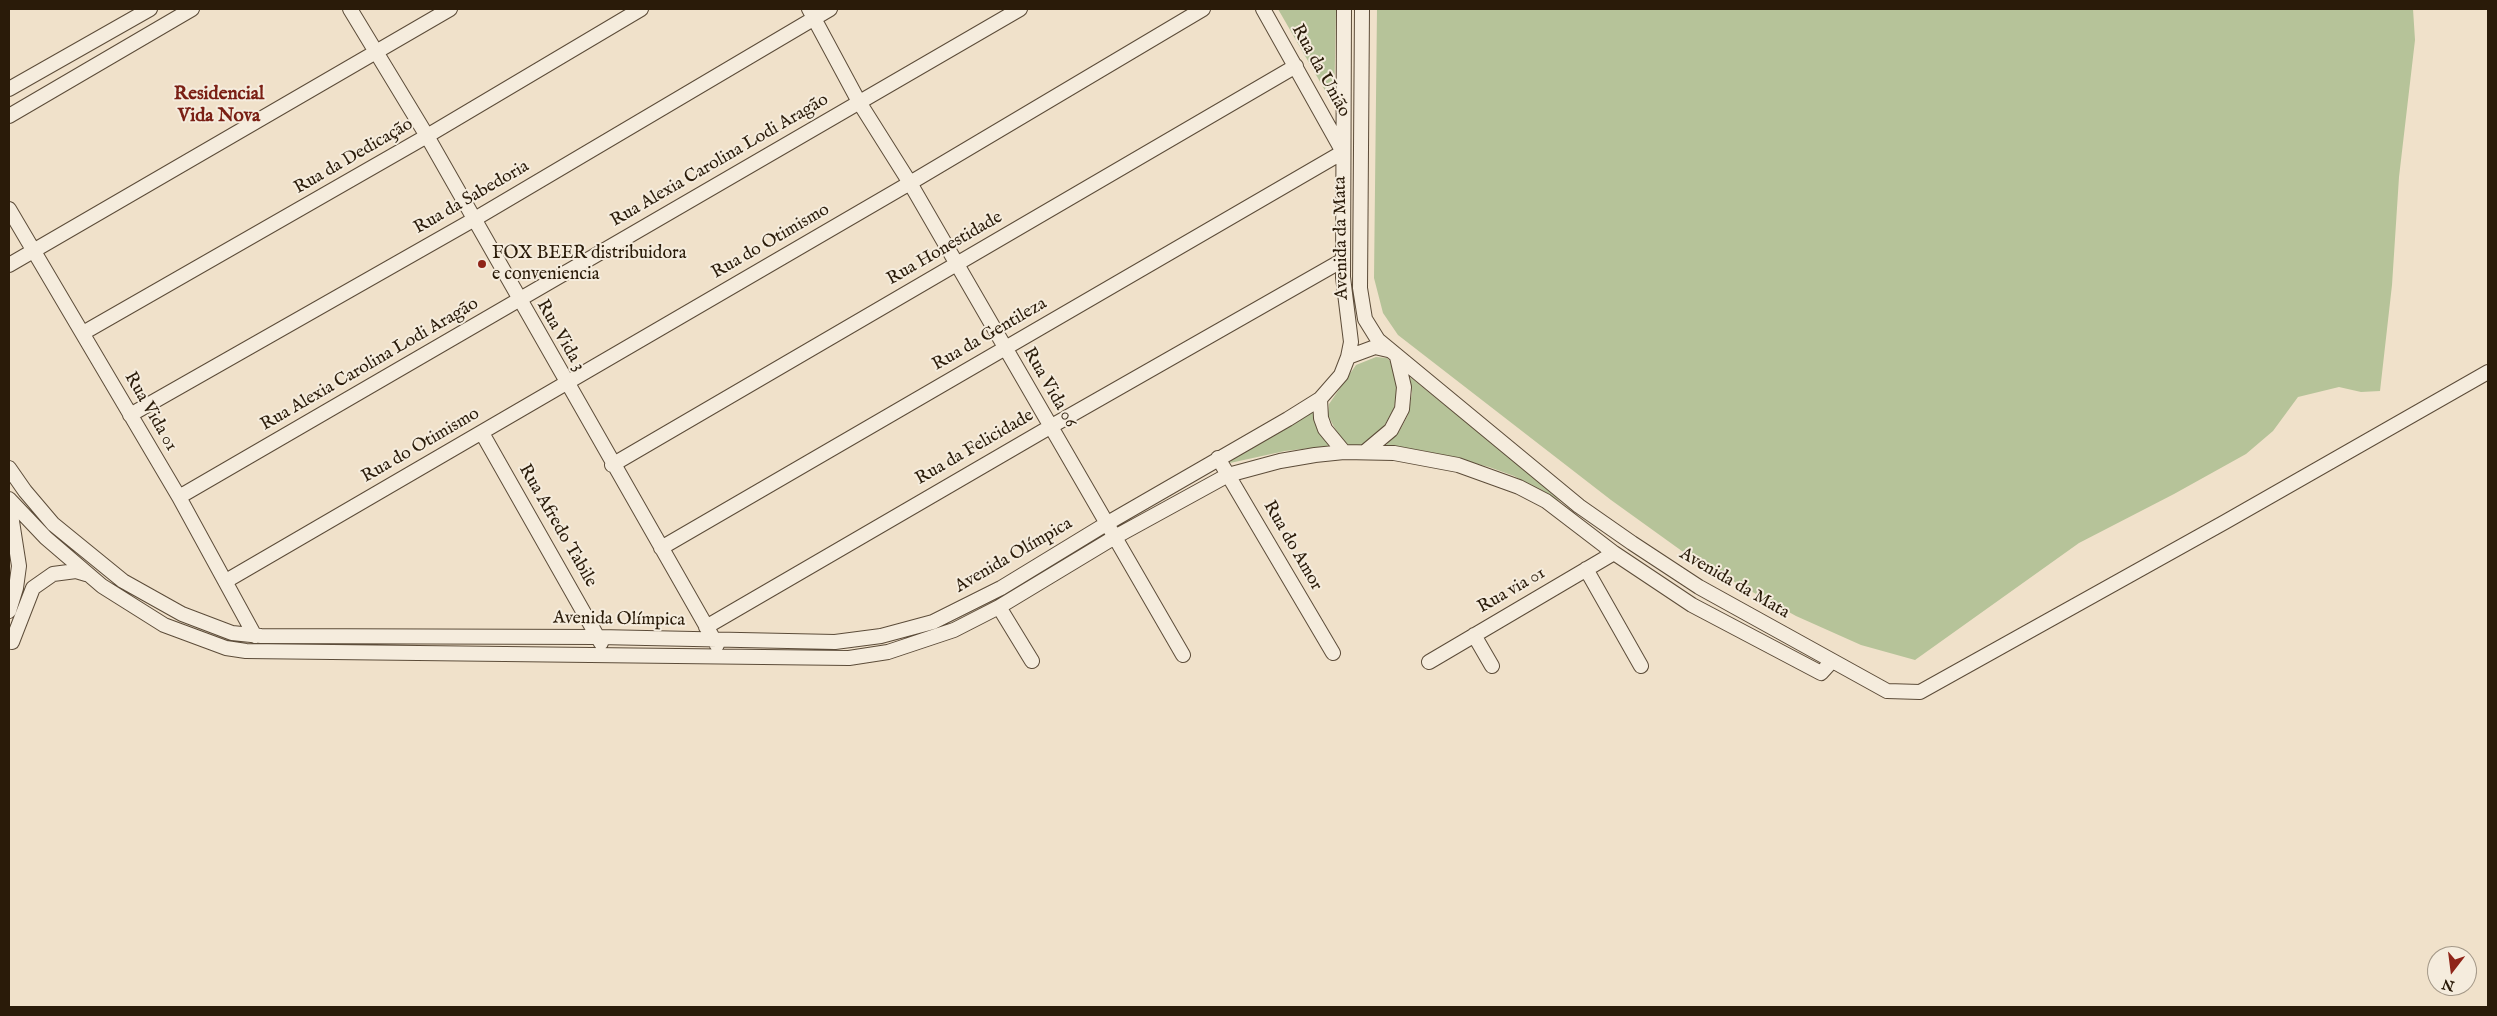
<!DOCTYPE html>
<meta charset="utf-8">
<style>
body{margin:0}
#map{position:relative;width:2497px;height:1016px;overflow:hidden;background:#f0e1ca;font-family:"IM FELL English",serif}
canvas{display:block}
.frame{position:absolute;inset:0;border:10px solid #2a1b09;pointer-events:none}
.north{position:absolute;left:2427px;top:946px;width:50px;height:50px;box-sizing:border-box;background:#f5ecdd;border:1px solid #a49888;border-radius:50%;rotate:195deg;font-size:14px;font-weight:700;line-height:20px;text-align:center;color:#2a1b09}
.north::after{content:'';display:block;margin:auto;width:18px;height:22px;background:#8f2418;clip-path:polygon(50% 0,100% 100%,50% 72%,0 100%)}
</style>
<div id="map">
<canvas width="2497" height="1016"></canvas>
<div class="frame"></div>
<div class="north">N</div>
</div>
<script>
const c = document.querySelector('canvas').getContext('2d');
c.lineJoin = 'round';
function fill(path, color) { c.fillStyle = color; c.fill(path, 'evenodd'); }
const toPath = rows => new Path2D(rows.map(r => 'M' + r).join(''));
function stroke(path, color, width, dash) { c.strokeStyle = color; c.lineWidth = width; c.lineCap = dash ? 'butt' : 'round'; c.setLineDash(dash || []); c.stroke(path); }
function write(font, color, halo, rows, align = 'center') {
  c.font = font + ' "IM FELL English",serif'; c.lineWidth = 4; c.setLineDash([]); c.textBaseline = 'middle'; c.strokeStyle = halo; c.fillStyle = color; for (const [text, x, y, turn = 0] of rows) {
    c.save(); c.translate(x, y); c.rotate((+turn || 0) * Math.PI / 180); c.textAlign = isNaN(turn) ? turn : align; if (halo) c.strokeText(text, 0, 0); c.fillText(text, 0, 0); c.restore();
  }
}
fill(toPath([
 [1278,9,1336,9,1334,106],
 [1377,9,2413,9,2415,40,2399,177,2392,285,2380,391,2361,392,2339,387,2298,397,2273,431,2246,454,2174,494,2079,543,1915,660,1861,645,1796,616,1693,559,1611,500,1398,335,1383,313,1374,278],
 [1376,357,1387,358,1391,362,1398,386,1394,408,1382,430,1368,442,1357,446,1349,445,1342,441,1333,425,1328,415,1329,404,1356,365],
 [1410,377,1524,469,1561,502,1514,476,1489,467,1425,451,1386,445,1399,432,1408,415,1412,393],
 [1313,411,1318,429,1329,446,1285,451,1230,463,1231,460]
]), '#b6c399');
const minor = toPath([
 [350,9,427,136,717,645],
 [809,9,859,102,910,183,1183,655],
 [1362,9,1360,288,1365,319,1378,340,1579,506,1632,543,1699,587,1887,691,1920,692,2225,522,2488,372],
 [9,89,150,9],
 [9,116,192,9],
 [9,209,179,497,255,636],
 [9,265,450,9],
 [83,333,427,136,641,9],
 [1348,357,1375,347,1388,350],
 [1320,399,1321,418,1325,429,1344,452],
 [130,415,473,220,830,9],
 [482,433,601,643],
 [1366,451,1391,430,1402,409,1404,387,1397,357],
 [1218,458,1333,653],
 [612,465,1296,66],
 [9,468,25,491,53,524,123,581,182,614,232,633,261,636,599,637,835,642,881,636,933,622,1001,588,1106,524,1288,419,1320,399,1341,375,1348,357,1351,342,1343,277,1344,9],
 [179,497,1020,9],
 [9,499,46,538,102,586,164,625,226,648,246,651,849,658,888,652,954,630,999,607,1115,537,1228,475,1280,461,1315,455,1344,452,1394,453,1458,465,1519,487,1546,501,1614,553,1692,605,1821,673,1832,661],
 [9,502,19,566,16,588,9,611],
 [661,548,1343,152,1263,9],
 [1586,569,1641,666],
 [226,581,910,183,1203,9],
 [999,607,1032,661],
 [706,627,1050,427,1343,260],
 [1474,635,1492,666],
 [9,641,12,642,33,588,53,574,76,571,86,574],
 [1429,662,1614,553]
]);
stroke(minor, '#5c4c39', 16);
stroke(minor, '#f5ecdd', 14);
for (const [x, y, r, color] of [
 [482,264,5,"#8f2418"]
]) { const dot = new Path2D(); dot.arc(x, y, r, 0, 2 * Math.PI); c.fillStyle = color; c.fill(dot); stroke(dot, '#f5ecdd', 2); }
write('18px', '#2a1b09', '#f5ecdd', [
 ["Rua da União",1320,71,61],
 ["Rua da Dedicação",354,157,-30],
 ["Rua Alexia Carolina Lodi Aragão",720,161,-30],
 ["Rua da Sabedoria",472,198,-30],
 ["Avenida da Mata",1342,238,-91],
 ["Rua do Otimismo",771,242,-30],
 ["Rua Honestidade",945,249,-30],
 ["Rua da Gentileza",990,335,-30],
 ["Rua Vida 3",560,336,60],
 ["Rua Alexia Carolina Lodi Aragão",370,365,-30],
 ["Rua Vida 06",1049,388,60],
 ["Rua Vida 01",150,412,60],
 ["Rua do Otimismo",421,446,-30],
 ["Rua da Felicidade",975,448,-30],
 ["Rua Afredo Tabile",557,526,60],
 ["Rua do Amor",1292,546,60],
 ["Avenida Olímpica",1014,556,-30],
 ["Avenida da Mata",1734,584,30],
 ["Rua via 01",1512,591,-30],
 ["Avenida Olímpica",619,620,1]
]);
write('18px', '#2a1b09', '#f5ecdd', [
 ["FOX BEER distribuidora",492,254],
 ["e conveniencia",492,275]
], 'left');
write('bold 19px', '#7a1f14', '#f5ecdd', [
 ["Residencial",219,95],
 ["Vida Nova",219,117]
]);
</script>
